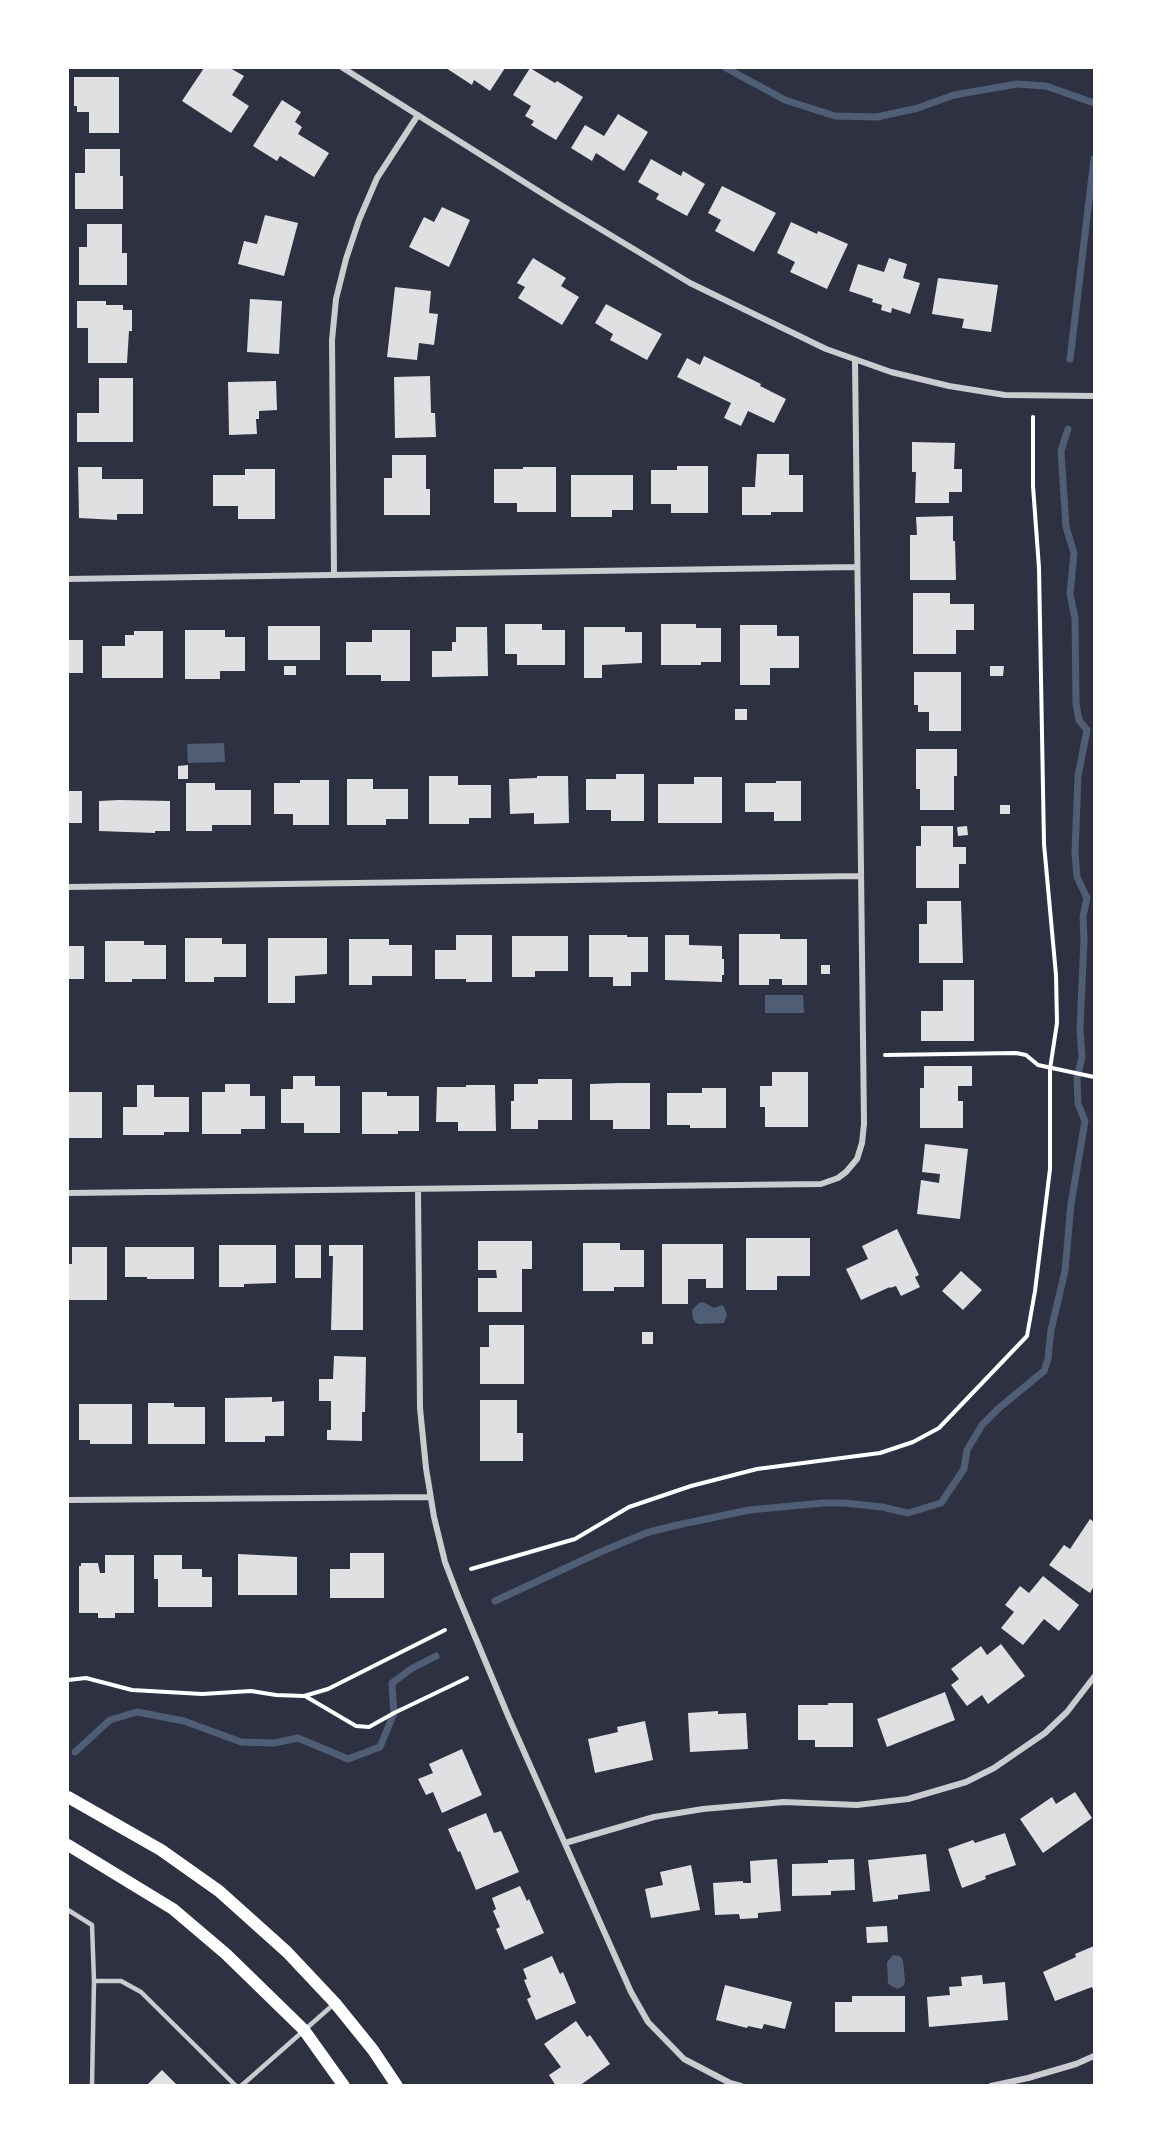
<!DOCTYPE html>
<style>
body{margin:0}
#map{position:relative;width:1162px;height:2153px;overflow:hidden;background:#2d3142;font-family:Figtree,sans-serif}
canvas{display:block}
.frame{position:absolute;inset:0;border:69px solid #fff;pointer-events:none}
</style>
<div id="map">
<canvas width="1162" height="2153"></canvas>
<div class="frame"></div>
</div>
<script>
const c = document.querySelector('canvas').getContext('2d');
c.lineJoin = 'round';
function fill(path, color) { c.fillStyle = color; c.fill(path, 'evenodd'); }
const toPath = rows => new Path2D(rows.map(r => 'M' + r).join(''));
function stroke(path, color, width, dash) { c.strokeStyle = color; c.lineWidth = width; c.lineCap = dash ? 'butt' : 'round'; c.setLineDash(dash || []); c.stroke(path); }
fill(toPath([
 [224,743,225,762,188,763,187,744],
 [765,995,803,995,804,1013,765,1013],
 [703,1302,714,1308,722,1305,724,1307,727,1315,724,1323,700,1324,696,1323,693,1319,692,1310,699,1303],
 [893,1955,900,1956,903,1960,905,1981,904,1985,898,1989,891,1986,888,1983,887,1962]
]), '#4f5d75');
stroke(toPath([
 [726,68,785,100,835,116,877,117,918,108,954,95,1017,84,1046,86,1094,103],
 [1070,359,1094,159],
 [495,1601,598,1553,646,1533,673,1526,749,1510,823,1503,844,1503,882,1507,908,1513,941,1503,964,1469,967,1450,982,1425,999,1408,1044,1371,1048,1359,1051,1330,1065,1271,1071,1204,1085,1121,1078,1104,1077,1078,1082,1057,1080,1028,1084,940,1083,916,1087,898,1077,877,1075,853,1078,776,1087,730,1079,720,1076,704,1075,618,1070,594,1074,553,1066,527,1061,451,1068,429],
 [75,1752,110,1720,137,1712,184,1721,241,1742,274,1743,298,1738,348,1759,380,1747,394,1713,392,1683,411,1669,436,1656]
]), '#4f5d75', 7);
fill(toPath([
 [204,68,230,68,244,76,232,95,249,106,231,133,182,101],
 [446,68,505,68,490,91,474,80,472,85],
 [530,68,555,83,557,81,583,97,556,140,531,125,534,121,525,116,531,106,513,95],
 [74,77,119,77,119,133,89,133,89,112,77,112,77,106,74,106],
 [282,100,301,112,295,122,302,127,298,134,329,153,314,177,280,156,277,161,253,146],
 [618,114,648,132,624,171,596,153,592,161,571,148,585,125,604,136],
 [85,149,120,149,120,176,123,176,123,209,75,209,75,173,85,173],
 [651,159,681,176,683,171,705,184,687,216,656,199,659,194,638,182],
 [722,186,776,213,754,252,715,231,721,220,708,213],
 [442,207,470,220,449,267,409,247,424,217,434,222],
 [265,215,298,223,284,276,238,264,244,241,257,244],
 [791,222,817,234,818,231,848,244,827,289,790,272,795,262,777,253],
 [87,224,122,224,122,253,127,253,127,285,79,285,79,247,87,247],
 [533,258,566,278,561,286,579,297,562,325,518,298,525,287,517,283],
 [889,258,907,264,903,278,920,283,910,314,892,308,891,313,881,310,882,305,872,302,873,299,849,291,858,264,884,272],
 [938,278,998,285,991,332,962,328,964,319,932,314],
 [395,287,431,291,429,313,438,314,434,345,419,343,417,360,387,357],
 [250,299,282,301,279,354,247,352],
 [77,301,106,301,106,305,123,305,123,310,132,310,132,331,129,331,127,363,88,363,88,328,77,328],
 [606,304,662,334,647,360,610,340,613,334,595,323],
 [704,356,761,384,760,386,786,399,774,423,748,411,741,426,724,418,731,403,677,377,687,358,700,365],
 [430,376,431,413,435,413,436,437,395,438,394,377],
 [99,378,133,378,133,442,77,442,77,413,99,413],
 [276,381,277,410,259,411,259,419,256,419,257,434,229,435,228,382],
 [912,442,955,443,954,469,962,469,962,492,949,492,949,503,915,503,916,472,912,472],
 [757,454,789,454,789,475,803,475,803,512,771,512,771,515,742,515,742,487,755,487],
 [392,455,426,455,426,489,430,489,430,515,384,515,384,478,392,478],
 [677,466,708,466,708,513,671,513,671,504,651,504,651,470,677,470],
 [78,467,102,467,102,479,143,479,143,514,117,514,117,520,79,518],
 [523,467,556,467,556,512,517,512,517,503,494,503,494,469,523,469],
 [245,469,275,469,275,519,238,519,238,506,213,506,213,475,245,475],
 [571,475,633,475,633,510,612,510,612,517,571,517],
 [953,516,953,541,955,541,956,580,910,580,910,535,917,535,916,517],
 [913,593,950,593,950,604,974,604,974,630,956,630,956,654,913,654],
 [505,624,542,624,542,630,565,630,565,665,517,665,517,654,505,654],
 [661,624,696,624,696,628,721,628,721,662,701,662,701,665,661,665],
 [740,625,777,625,777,636,799,636,799,668,770,668,770,685,740,685],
 [268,626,320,626,320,660,268,660],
 [456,627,487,627,488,676,432,677,432,651,452,651,452,642,456,642],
 [584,627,625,627,625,632,642,632,642,663,602,665,602,678,584,678],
 [185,630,225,630,225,637,245,637,245,671,220,671,220,679,185,679],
 [372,630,410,630,410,681,381,681,381,675,346,675,346,642,372,642],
 [134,631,163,631,163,678,102,678,102,646,125,646,125,635,134,635],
 [68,640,83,640,83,673,68,673],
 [284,666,296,666,296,675,284,675],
 [990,666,1004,666,1003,676,990,676],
 [914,672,961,672,961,731,929,731,929,712,918,712,918,705,914,705],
 [735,709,747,709,747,720,735,720],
 [916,749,957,749,957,776,954,776,954,810,920,810,920,789,916,789],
 [188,765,188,779,178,779,178,766],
 [616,774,644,774,644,821,611,821,611,810,586,810,586,779,616,779],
 [429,776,458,776,458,785,491,785,491,818,469,818,469,824,429,824],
 [537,776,568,776,569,823,534,824,534,813,510,814,509,779,537,778],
 [694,777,722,777,722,823,658,823,658,784,694,784],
 [347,779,373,779,373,789,408,789,408,819,386,819,386,825,347,825],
 [300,780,329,780,329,825,293,825,293,814,274,814,274,783,300,783],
 [776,781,801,781,801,821,774,821,774,812,745,812,745,783,776,783],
 [186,783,215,783,215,790,251,790,251,825,212,825,212,831,186,831],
 [68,791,82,791,82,823,68,823],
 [119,800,170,801,170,831,155,831,155,833,99,831,99,801],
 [1000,805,1010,805,1010,814,1000,814],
 [921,826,953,826,953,847,966,847,966,864,959,864,959,888,916,888,916,846,921,846],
 [967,826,968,835,958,836,957,827],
 [927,901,961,901,963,963,919,963,919,924,927,924],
 [739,934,780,934,780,939,807,939,807,985,782,985,782,979,769,979,769,985,739,985],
 [456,935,492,935,492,982,466,982,466,979,435,979,435,950,456,950],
 [589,935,627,935,627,937,648,937,648,972,631,972,631,986,613,986,613,977,589,977],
 [665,935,689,935,689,945,722,946,722,959,724,959,724,975,722,975,722,982,665,980],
 [512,936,568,936,568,971,535,971,535,977,512,977],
 [185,938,222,938,222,944,246,944,246,977,214,977,214,982,185,982],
 [268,938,327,938,327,974,295,976,295,1003,268,1003],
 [349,939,389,939,389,945,412,945,412,976,372,976,372,985,349,985],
 [105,941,144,941,144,945,166,945,166,979,132,979,132,982,105,982],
 [68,946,84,946,84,979,68,979],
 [821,965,830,965,830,974,821,974],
 [943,980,974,980,974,1041,921,1041,921,1011,943,1011],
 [924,1066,972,1066,972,1086,958,1086,958,1101,963,1101,963,1128,920,1128,920,1088,924,1088],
 [772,1072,808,1072,808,1127,765,1127,765,1107,760,1107,760,1086,772,1086],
 [293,1076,315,1076,315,1086,340,1086,340,1133,304,1133,304,1123,281,1123,281,1089,293,1089],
 [538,1079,572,1079,572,1120,538,1120,538,1129,511,1129,511,1101,514,1101,514,1084,538,1084],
 [619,1083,650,1083,650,1129,613,1129,613,1120,590,1120,590,1084],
 [225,1084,250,1084,250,1096,265,1096,265,1129,241,1129,241,1134,202,1134,202,1092,225,1092],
 [137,1085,154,1085,154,1097,189,1097,189,1132,164,1132,164,1135,123,1135,123,1107,137,1107],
 [466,1085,495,1085,496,1131,458,1131,458,1122,436,1122,437,1087,466,1087],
 [702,1088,726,1088,726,1128,690,1128,690,1125,667,1125,667,1093,702,1093],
 [69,1092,102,1092,102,1138,68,1138],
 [362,1092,387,1092,387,1096,419,1096,419,1131,398,1131,398,1134,362,1134],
 [925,1144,968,1149,960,1219,917,1214,921,1180,939,1183,940,1174,922,1172],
 [897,1229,919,1275,915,1277,920,1287,901,1296,896,1286,890,1288,890,1287,861,1300,846,1269,868,1259,862,1246],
 [746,1238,810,1238,810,1276,777,1276,777,1290,746,1290],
 [478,1241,532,1241,532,1269,522,1269,522,1312,478,1312,478,1278,497,1278,496,1270,478,1270],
 [583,1243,620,1243,620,1250,644,1250,644,1287,614,1287,614,1291,583,1291],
 [662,1244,723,1244,723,1288,706,1288,706,1279,688,1279,688,1304,662,1304],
 [219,1245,276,1245,276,1283,244,1284,244,1287,219,1287],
 [295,1245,321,1245,321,1278,295,1278],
 [329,1245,363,1245,363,1330,331,1330,333,1256,329,1256],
 [72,1247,107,1247,107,1300,68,1300,68,1264,72,1264],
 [125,1247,194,1247,194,1279,147,1279,147,1277,125,1277],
 [961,1271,982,1290,963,1310,942,1291],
 [489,1325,524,1325,524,1384,480,1384,480,1347,489,1347],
 [642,1332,653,1332,653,1344,642,1344],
 [334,1356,366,1357,365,1412,362,1412,362,1441,327,1440,327,1430,331,1430,331,1401,319,1401,319,1379,333,1379],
 [272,1397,272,1402,284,1401,284,1436,265,1436,265,1442,225,1442,225,1398],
 [480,1400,517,1400,517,1433,523,1433,523,1461,480,1461],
 [148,1403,174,1403,174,1407,205,1407,205,1444,148,1444],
 [79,1404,132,1404,132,1444,90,1444,90,1440,79,1440],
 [1090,1519,1094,1522,1094,1586,1090,1593,1049,1565,1064,1545,1070,1549],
 [350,1553,384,1553,384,1598,330,1598,330,1569,350,1569],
 [238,1554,297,1557,297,1595,238,1595],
 [105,1555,134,1555,134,1613,115,1613,115,1618,98,1618,98,1613,79,1613,79,1566,81,1566,81,1563,98,1563,100,1573,105,1573],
 [154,1555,182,1555,182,1569,202,1569,202,1577,212,1577,212,1607,158,1607,158,1579,154,1579],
 [1043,1576,1079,1605,1059,1631,1044,1619,1023,1645,1001,1628,1014,1612,1005,1605,1020,1586,1029,1593],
 [1001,1644,1025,1676,988,1704,982,1695,967,1706,951,1685,959,1679,951,1669,981,1646,987,1655],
 [945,1692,955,1720,887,1747,877,1719],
 [828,1703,853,1703,853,1747,815,1747,815,1740,798,1740,798,1705,828,1705],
 [718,1711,718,1714,746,1713,748,1749,690,1752,688,1713],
 [645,1721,653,1760,595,1773,588,1739,618,1732,617,1727],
 [462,1749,482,1795,442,1813,433,1792,426,1795,418,1779,433,1773,429,1764],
 [1075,1792,1092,1818,1043,1853,1020,1819,1052,1797,1056,1804],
 [486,1813,494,1833,501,1831,519,1872,476,1890,460,1851,458,1852,448,1829],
 [1005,1833,1016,1865,985,1876,986,1879,962,1888,948,1849,973,1840,975,1843],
 [926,1854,930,1891,898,1895,898,1899,873,1902,868,1860],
 [777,1859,781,1911,758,1913,758,1918,740,1919,739,1914,715,1915,713,1883,743,1881,743,1883,751,1883,750,1861],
 [854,1859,855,1890,831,1891,831,1895,792,1896,792,1864,828,1863,828,1860],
 [691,1865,700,1910,651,1918,645,1889,663,1885,660,1872],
 [520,1886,527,1901,529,1899,544,1933,505,1950,496,1929,500,1927,493,1911,496,1909,492,1898],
 [887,1926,888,1942,867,1943,866,1927],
 [1094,1946,1094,1992,1092,1987,1055,2001,1043,1972,1076,1957,1075,1954],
 [552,1956,560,1974,563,1972,576,2003,536,2020,527,1999,531,1997,524,1980,527,1979,523,1969],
 [982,1975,983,1984,1005,1982,1008,2020,929,2027,927,1997,950,1995,949,1987,962,1986,961,1977],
 [725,1985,792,2002,785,2029,764,2024,762,2029,748,2026,747,2028,716,2020],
 [852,1996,905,1996,905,2032,835,2032,835,2002,852,2002],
 [576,2021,587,2037,590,2035,610,2064,579,2086,556,2086,549,2075,561,2067,544,2044],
 [162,2070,178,2086,146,2086]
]), '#e0e0e3');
stroke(toPath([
 [885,1055,1016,1053,1026,1055,1038,1065,1094,1077],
 [471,1569,575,1539,629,1507,691,1486,757,1469,880,1453,913,1442,939,1428,1027,1336,1035,1291,1050,1169,1050,1069,1057,1023,1056,975,1044,844,1039,568,1033,486,1033,417],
 [68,1680,86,1678,132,1690,202,1694,251,1691,276,1695,304,1696,328,1689,445,1630],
 [305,1696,356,1726,369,1727,394,1713,467,1678]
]), '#fff', 4);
stroke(toPath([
 [68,1910,92,1925,94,1981,92,2086],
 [94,1981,121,1981,141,1992,236,2086],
 [241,2086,334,2004]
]), '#caccd0', 4.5);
stroke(toPath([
 [343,68,559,204,690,283,826,349,891,372,949,386,1005,395,1094,396],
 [334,575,332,340,336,299,346,259,359,220,377,178,418,115],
 [68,579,856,567],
 [68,887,860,876],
 [418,1189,420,1408,426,1468,434,1517,445,1562,458,1596,509,1718,631,1992,648,2022,684,2059,730,2083,741,2086],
 [68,1193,821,1184,838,1178,846,1172,857,1159,862,1143,864,1124,855,360],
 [68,1500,430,1497],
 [565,1843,654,1817,703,1809,784,1802,857,1805,908,1799,966,1782,994,1768,1045,1733,1067,1712,1094,1677],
 [991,2086,1028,2078,1076,2064,1094,2056]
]), '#caccd0', 6);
stroke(toPath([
 [68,1797,161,1850,219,1891,287,1952,335,2003,373,2050,397,2086],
 [68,1845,173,1909,226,1954,304,2030,344,2086]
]), '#fff', 12);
</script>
